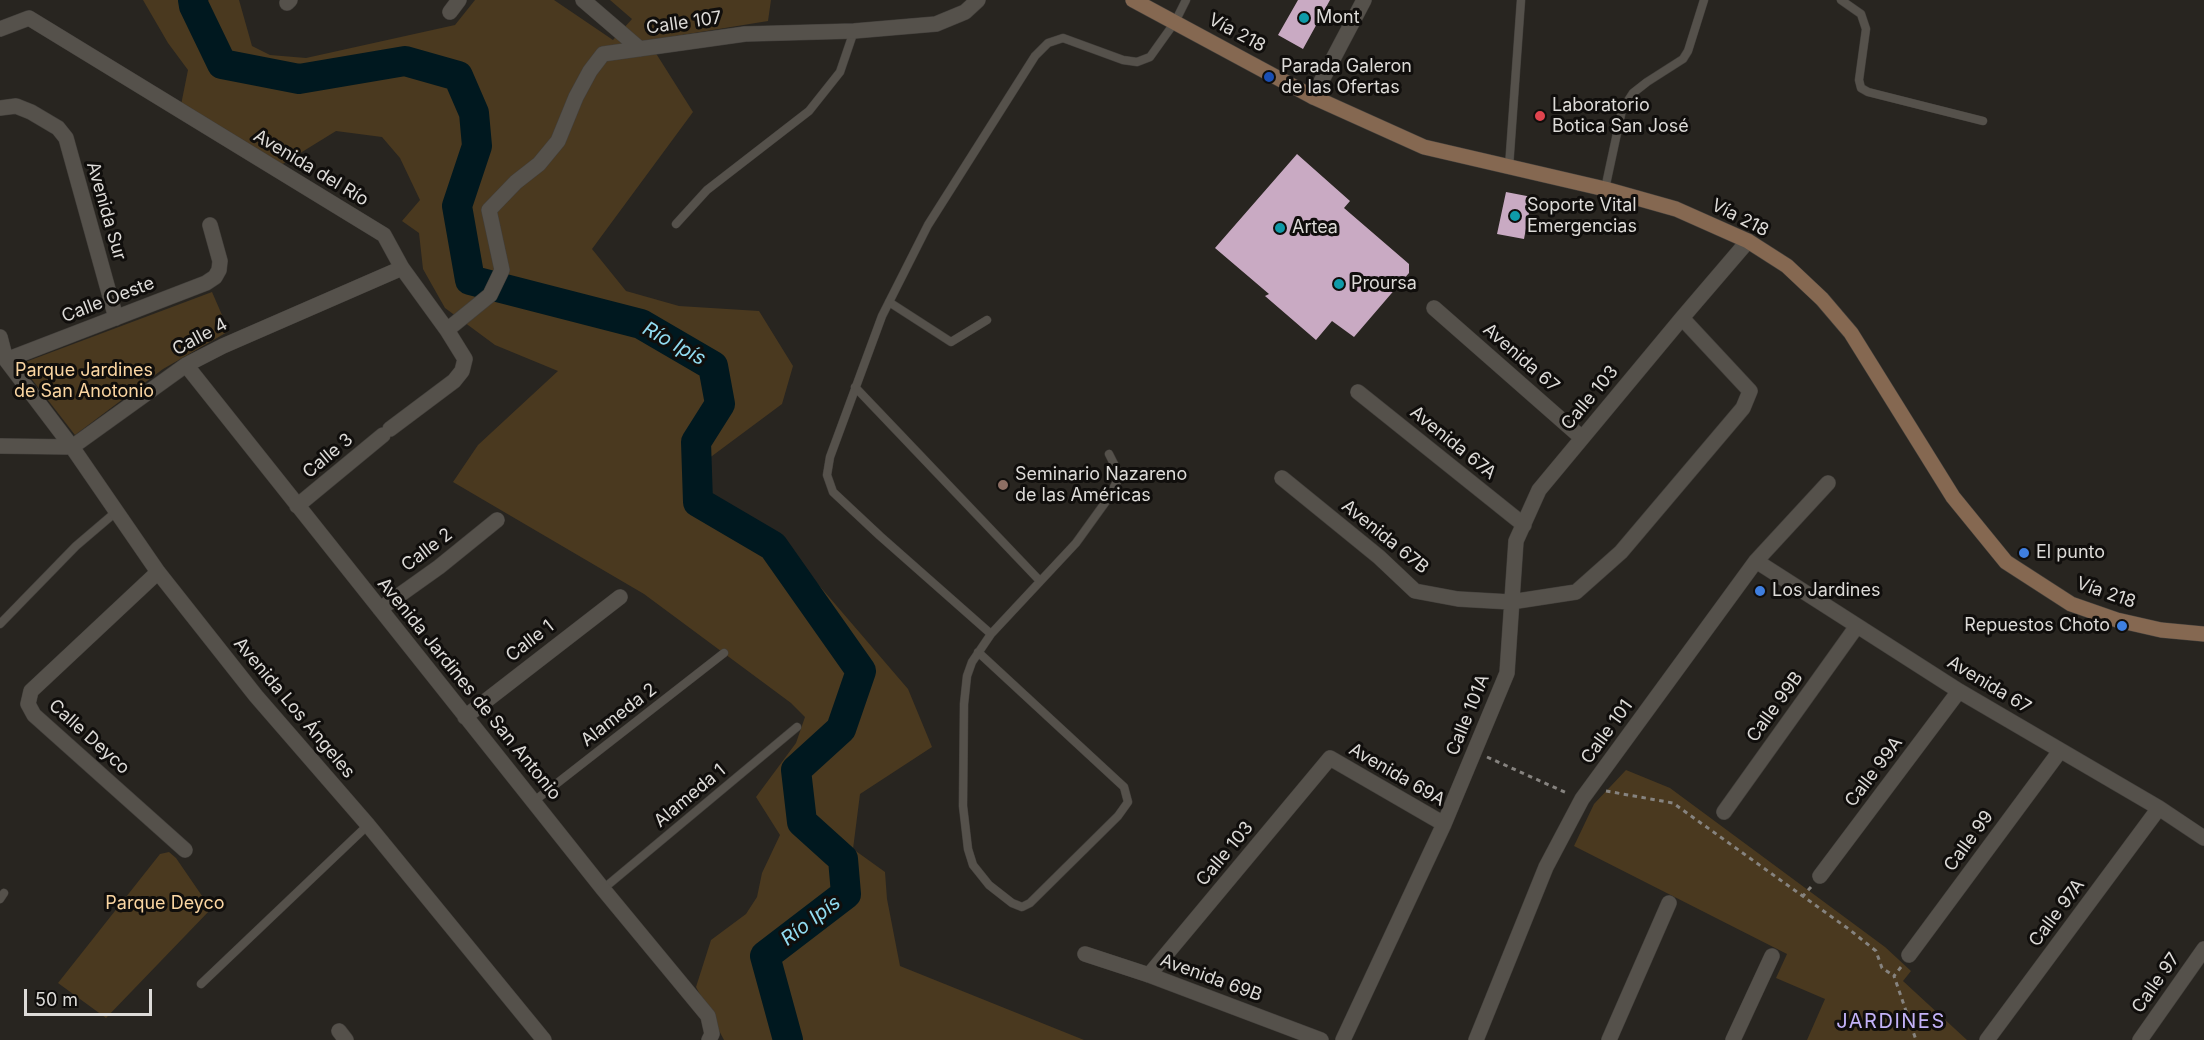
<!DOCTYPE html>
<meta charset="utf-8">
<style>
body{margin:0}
#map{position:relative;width:2204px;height:1040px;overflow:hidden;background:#282520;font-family:Inter,sans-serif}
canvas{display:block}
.scale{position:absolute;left:24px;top:989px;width:128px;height:27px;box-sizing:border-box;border:3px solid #dddbd8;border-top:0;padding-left:8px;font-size:18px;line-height:21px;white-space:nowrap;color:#dddbd8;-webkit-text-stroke:4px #100e0c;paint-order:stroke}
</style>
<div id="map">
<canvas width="2204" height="1040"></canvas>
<div class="scale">50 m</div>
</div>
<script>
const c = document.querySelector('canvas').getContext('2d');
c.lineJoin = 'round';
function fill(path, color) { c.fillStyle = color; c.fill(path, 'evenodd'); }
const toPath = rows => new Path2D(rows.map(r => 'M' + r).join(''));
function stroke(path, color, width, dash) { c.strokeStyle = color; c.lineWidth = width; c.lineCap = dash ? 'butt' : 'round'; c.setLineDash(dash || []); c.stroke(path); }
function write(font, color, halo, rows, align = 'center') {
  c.font = font + ' Inter,sans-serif'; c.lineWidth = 6; c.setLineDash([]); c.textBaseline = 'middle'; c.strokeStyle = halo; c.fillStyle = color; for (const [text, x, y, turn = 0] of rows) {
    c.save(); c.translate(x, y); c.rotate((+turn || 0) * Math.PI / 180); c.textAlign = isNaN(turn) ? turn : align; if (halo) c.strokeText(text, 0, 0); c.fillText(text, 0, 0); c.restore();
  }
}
fill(toPath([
 [143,0,239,0,252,46,270,55,306,58,455,25,475,0,554,0,613,40,632,19,610,0,771,0,768,21,651,40,657,55,693,112,592,249,626,291,679,306,759,311,793,366,782,404,708,459,704,494,787,548,908,689,932,747,860,794,853,849,885,872,887,899,900,966,1084,1040,724,1040,696,987,711,940,746,914,757,897,762,873,780,835,756,797,796,743,805,717,791,703,644,594,453,482,478,445,558,371,495,345,445,308,423,269,419,233,402,221,420,200,400,158,382,137,336,131,276,168,181,105,188,70,168,43],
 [212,292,229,331,163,369,75,435,20,364],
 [1626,770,1670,788,1885,947,1911,971,1903,981,1967,1040,1807,1040,1825,999,1776,978,1787,954,1574,846,1594,804],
 [169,852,176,858,211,909,106,1018,58,983,160,854]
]), '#4a391f');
stroke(toPath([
 [193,0,194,6,222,64,299,79,405,61,458,76,474,113,477,146,457,206,470,280,641,324,713,366,720,404,696,442,698,502,773,546,861,671,841,729,796,770,802,822,843,859,846,894,765,956,788,1040]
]), '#00181f', 30);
fill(toPath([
 [1298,0,1330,0,1303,49,1278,35],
 [1297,154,1350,201,1344,208,1409,264,1409,273,1354,337,1332,321,1316,340,1265,296,1269,294,1215,248],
 [1506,192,1532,197,1524,239,1497,234]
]), '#c9aac3');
const service = toPath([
 [1841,0,1861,14,1866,29,1859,80,1861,88,1868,92,1983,121],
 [1509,167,1521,0],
 [1605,189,1622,110,1633,93,1647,82,1683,59,1688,51,1704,0],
 [676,224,707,190,809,111,840,72,854,31],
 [889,302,951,342,987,320],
 [855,387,1040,581],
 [0,624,76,546,117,511],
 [991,634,880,536,833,492,827,475,830,457,882,316,928,225,1035,56,1048,43,1063,38,1123,60,1137,62,1150,57,1175,22,1186,0],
 [978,652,1124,787,1128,802,1118,816,1030,903,1022,907,1012,903,989,885,973,865,968,849,963,806,964,704,967,676,972,662,991,634,1076,543,1107,500,1120,476,1109,454],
 [533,802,724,653],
 [603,889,797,727],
 [0,899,4,893],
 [201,984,368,825]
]);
const minor = toPath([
 [583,0,640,49],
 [287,3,290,0],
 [450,12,459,0],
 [0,29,29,18,384,235,402,268,447,330,465,359,462,371,454,381,390,429],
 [1313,97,1364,0],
 [0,108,16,106,31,112,58,128,66,138,116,318],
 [1434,308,1582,438],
 [447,330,490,295,502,270,489,210,516,182,539,164,558,141,576,97,590,71,603,54,745,34,854,31,936,24,965,12,978,0],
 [0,337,6,360,72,447,186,365,223,346,402,268],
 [6,360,206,283,215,277,219,270,220,261,210,225],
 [186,365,603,889,708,1016,712,1034,709,1040],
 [1358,392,1524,525],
 [0,446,72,447,158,572,256,696,368,825,544,1040],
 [1282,478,1379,557,1415,591,1458,599,1511,602,1576,592,1621,552,1743,408,1750,391,1682,318],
 [297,506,383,435],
 [1756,561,1959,691,2159,808,2204,838],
 [158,572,31,691,28,704,34,715,185,850],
 [380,609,439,567,497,520],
 [465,717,620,597],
 [1724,812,1857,626],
 [1820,876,1959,691],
 [1085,954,1149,975,1321,1040],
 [1909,955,2060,751],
 [1149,975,1330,758,1444,824],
 [339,1031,346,1040],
 [1343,1040,1444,824,1507,673,1516,541,1539,490,1682,318,1748,241],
 [1476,1040,1546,867,1582,799,1756,561,1828,483],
 [1609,1040,1669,903],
 [1733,1040,1772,956],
 [1987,1040,2159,808],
 [2140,1040,2204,949]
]);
const secondary = toPath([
 [1133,0,1313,97,1424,147,1605,189,1676,209,1748,241,1787,266,1822,299,1851,333,1953,497,2006,562,2071,604,2117,620,2161,630,2204,634]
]);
stroke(service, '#423f3b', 9);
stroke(minor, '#423f3b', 16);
stroke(secondary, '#423f3b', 16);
stroke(toPath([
 [1487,757,1569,794],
 [1606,791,1673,803,1850,930,1876,951,1882,968,1894,976],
 [1802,897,1811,887],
 [1901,967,1894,976,1916,1040]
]), '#86837f', 3, [4.5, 4.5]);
stroke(service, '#55514b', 8);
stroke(minor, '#55514b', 15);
stroke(secondary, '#856851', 15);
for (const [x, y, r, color] of [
 [1304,18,6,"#0f9aa8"],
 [1269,77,6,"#1a4fb4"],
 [1540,116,6,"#e0444e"],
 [1515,216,6,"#0f9aa8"],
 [1280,228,6,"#0f9aa8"],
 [1339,284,6,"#0f9aa8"],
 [1003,485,6,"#8d6e63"],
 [2024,553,6,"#3f7fe0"],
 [1760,591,6,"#3f7fe0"],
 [2122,626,6,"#3f7fe0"]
]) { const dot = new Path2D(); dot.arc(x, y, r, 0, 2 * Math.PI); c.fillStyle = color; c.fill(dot); stroke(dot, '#100e0c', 2); }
write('18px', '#dddbd8', '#100e0c', [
 ["Mont",1316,18],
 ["Parada Galeron",1281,67],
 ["de las Ofertas",1281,88],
 ["Laboratorio",1552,106],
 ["Botica San José",1552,127],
 ["Soporte Vital",1527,206],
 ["Emergencias",1527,227],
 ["Artea",1292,228],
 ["Proursa",1351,284],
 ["Seminario Nazareno",1015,475],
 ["de las Américas",1015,496],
 ["El punto",2036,553],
 ["Los Jardines",1772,591],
 ["Repuestos Choto",2110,626,"right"]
], 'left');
write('18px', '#dddbd8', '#100e0c', [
 ["Calle 107",684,23,-8],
 ["Vía 218",1237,33,28],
 ["Avenida del Río",311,168,31],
 ["Avenida Sur",106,211,74],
 ["Vía 218",1740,218,27],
 ["Calle Oeste",108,300,-21],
 ["Calle 4",200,337,-28],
 ["Avenida 67",1521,358,41],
 ["Calle 103",1590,398,-50],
 ["Avenida 67A",1453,443,39],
 ["Calle 3",328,456,-40],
 ["Avenida 67B",1385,537,39],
 ["Calle 2",427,550,-37],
 ["Vía 218",2106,593,19],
 ["Calle 1",530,641,-38],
 ["Avenida 67",1989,685,31],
 ["Avenida Jardines de San Antonio",469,689,51],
 ["Calle 99B",1775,707,-54],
 ["Avenida Los Ángeles",294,708,50],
 ["Alameda 2",619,715,-38],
 ["Calle 101A",1468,715,-68],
 ["Calle 101",1607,732,-54],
 ["Calle Deyco",89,737,42],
 ["Calle 99A",1874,772,-53],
 ["Avenida 69A",1397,775,30],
 ["Alameda 1",690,796,-40],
 ["Calle 99",1969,841,-54],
 ["Calle 103",1225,854,-50],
 ["Calle 97A",2057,913,-53],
 ["Avenida 69B",1211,978,20],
 ["Calle 97",2156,983,-55]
]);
write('18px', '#fbd6a2', '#100e0c', [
 ["Parque Jardines",84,371],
 ["de San Anotonio",84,392],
 ["Parque Deyco",165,904]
]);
write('italic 20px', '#91dbf0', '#100e0c', [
 ["Río Ipís",674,344,29],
 ["Río Ipís",811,921,-37]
]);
c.letterSpacing = '1.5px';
write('20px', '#c3b2f8', '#100e0c', [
 ["JARDINES",1891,1022]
]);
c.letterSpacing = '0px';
</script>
